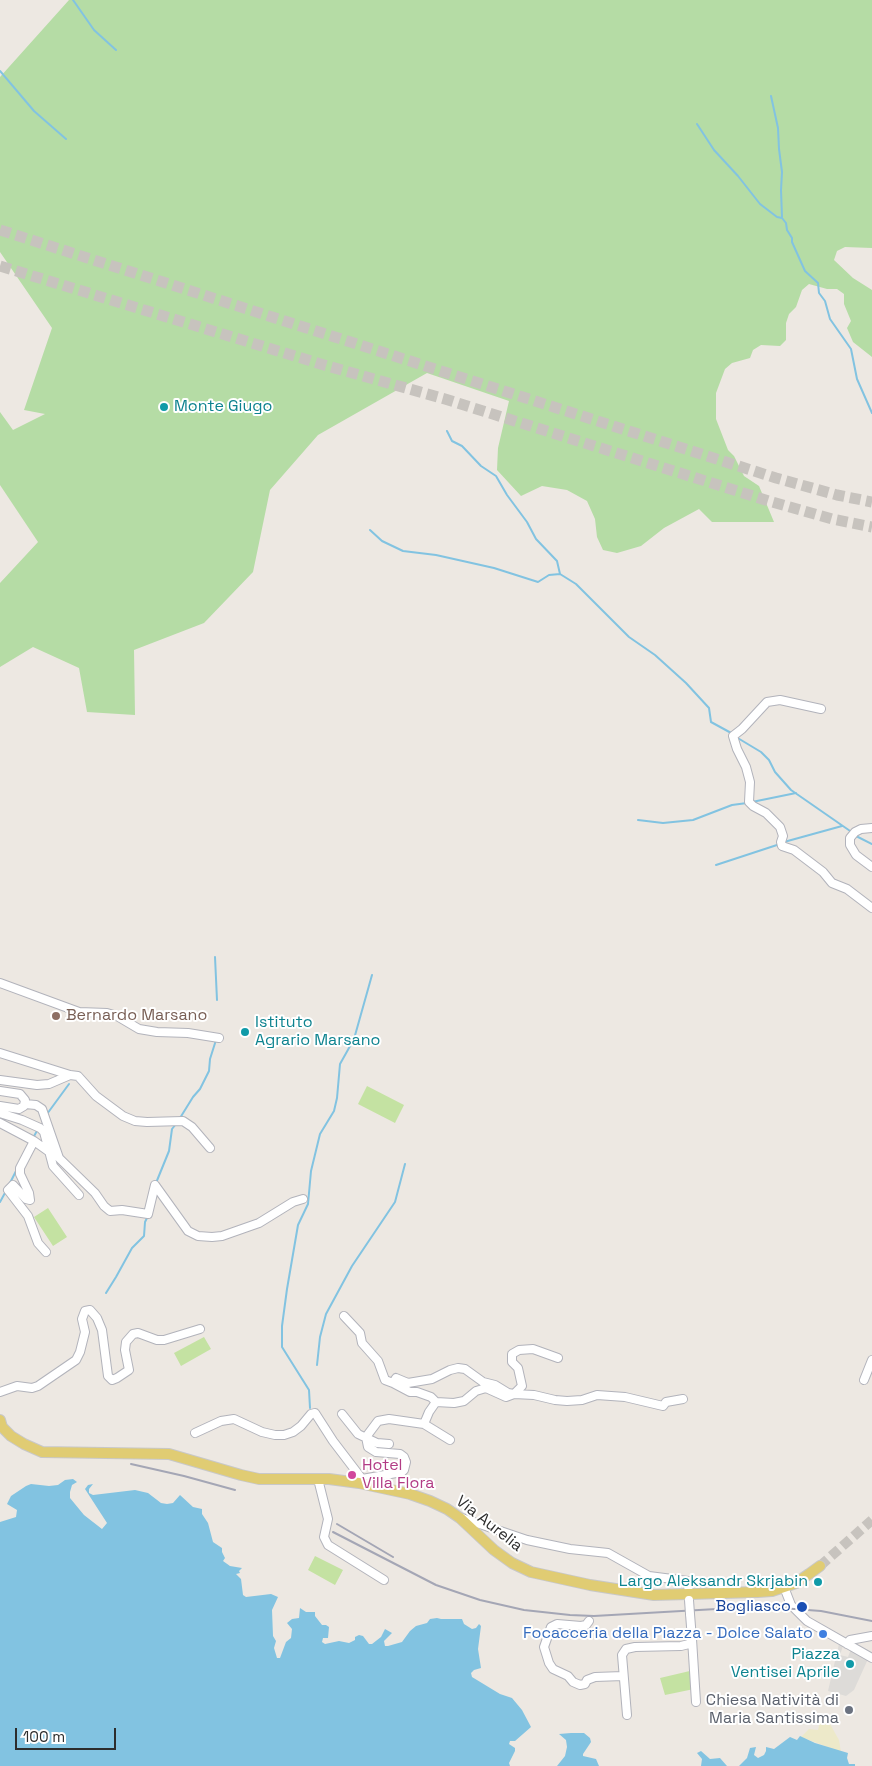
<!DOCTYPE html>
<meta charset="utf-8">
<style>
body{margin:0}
#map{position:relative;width:872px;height:1766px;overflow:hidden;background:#ede8e2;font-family:"Space Grotesk",sans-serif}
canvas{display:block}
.scale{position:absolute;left:15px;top:1728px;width:101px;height:22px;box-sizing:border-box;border:2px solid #2d2d2d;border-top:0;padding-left:6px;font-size:15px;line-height:18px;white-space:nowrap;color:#2d2d2d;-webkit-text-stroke:4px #fff;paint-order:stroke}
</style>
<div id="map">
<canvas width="872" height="1766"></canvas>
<div class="scale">100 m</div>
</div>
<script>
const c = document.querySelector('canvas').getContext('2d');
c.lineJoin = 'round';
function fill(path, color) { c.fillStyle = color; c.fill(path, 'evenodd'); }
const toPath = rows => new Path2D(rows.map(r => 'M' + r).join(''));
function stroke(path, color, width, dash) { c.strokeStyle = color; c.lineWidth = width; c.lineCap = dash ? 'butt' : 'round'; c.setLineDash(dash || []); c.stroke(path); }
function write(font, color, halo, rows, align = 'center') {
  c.font = font + ' "Space Grotesk",sans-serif'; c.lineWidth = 4; c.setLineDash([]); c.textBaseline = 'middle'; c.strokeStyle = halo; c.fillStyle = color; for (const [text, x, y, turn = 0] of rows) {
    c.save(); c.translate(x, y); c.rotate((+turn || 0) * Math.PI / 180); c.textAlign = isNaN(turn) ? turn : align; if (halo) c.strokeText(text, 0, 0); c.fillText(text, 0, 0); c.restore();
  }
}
fill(toPath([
 [69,0,872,0,872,248,845,247,837,251,834,260,853,278,872,290,872,357,853,342,847,328,851,321,844,304,844,294,837,289,827,289,809,284,802,290,796,307,789,314,786,323,786,340,780,346,761,345,753,350,750,358,732,363,725,369,716,393,716,419,728,450,734,456,744,476,759,486,774,522,712,522,699,509,664,528,641,546,617,553,603,550,597,537,595,519,587,501,567,490,542,486,521,496,497,470,498,448,509,401,427,373,318,435,270,490,253,572,204,623,134,650,135,715,87,712,79,668,33,647,0,667,0,583,38,542,0,485,0,412,13,430,45,414,24,410,52,328,0,252,0,77]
]), '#b5dca5');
fill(toPath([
 [820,1722,830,1724,839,1740,841,1752,801,1737,809,1729,818,1730]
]), '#ede9c9');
fill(toPath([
 [367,1086,404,1105,395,1123,358,1104],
 [48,1208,67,1237,53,1246,34,1217],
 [204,1337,211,1349,181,1366,174,1353],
 [315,1556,343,1570,335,1585,308,1570],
 [694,1670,694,1689,665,1695,660,1678]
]), '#c4e2a2');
fill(toPath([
 [839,1644,843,1646,840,1655,848,1657,851,1649,868,1659,854,1690,846,1696,828,1691]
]), '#dddbd8');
fill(toPath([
 [73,1479,77,1482,72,1485,70,1492,70,1498,84,1515,102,1529,107,1523,85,1489,88,1485,93,1484,89,1489,89,1493,93,1495,135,1490,148,1493,161,1503,167,1504,173,1503,180,1495,193,1507,202,1509,202,1514,208,1523,213,1542,222,1548,222,1552,225,1558,223,1561,230,1566,242,1568,239,1571,240,1573,236,1574,241,1579,243,1595,246,1597,271,1594,278,1597,272,1610,273,1636,276,1641,274,1648,277,1658,280,1658,286,1642,291,1638,292,1629,287,1623,292,1619,299,1618,300,1608,306,1612,315,1612,315,1616,322,1625,326,1625,329,1627,328,1638,323,1638,322,1642,325,1644,339,1641,349,1643,355,1640,355,1637,359,1635,363,1636,369,1644,372,1644,381,1637,385,1629,392,1633,384,1641,385,1646,388,1646,402,1642,410,1631,416,1626,427,1623,430,1619,437,1618,441,1619,462,1619,464,1624,472,1629,476,1628,479,1624,481,1626,478,1649,481,1668,474,1670,471,1673,472,1677,500,1694,512,1698,522,1710,531,1727,515,1741,510,1741,509,1744,515,1748,515,1751,509,1763,510,1766,0,1766,0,1522,16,1517,17,1510,7,1504,11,1496,26,1486,31,1484,49,1486,58,1485,65,1480],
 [571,1733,584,1733,590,1738,591,1742,583,1754,583,1756,596,1759,599,1766,557,1766,565,1756,567,1747,566,1740,559,1734],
 [800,1736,815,1743,848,1753,847,1758,849,1764,855,1764,855,1766,739,1766,747,1758,750,1748,756,1747,754,1755,758,1758,764,1755,766,1751,766,1747,774,1749,790,1737,797,1740],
 [701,1751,710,1759,720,1758,727,1766,701,1766,702,1759,697,1753]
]), '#82c3e1');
stroke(toPath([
 [73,0,94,30,116,50],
 [0,71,34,111,66,139],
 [771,96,778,128,779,149,782,172,781,190,782,217],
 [697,124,714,150,738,176,760,204,777,217,782,218,786,223,787,230,792,238,792,242,805,271,818,283,819,293,825,301,830,319,851,349,857,379,872,413],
 [447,431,452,441,462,446,481,466,496,476,507,495,527,522,536,539,557,561,560,574,576,584,629,637,655,655,686,683,709,708,711,722,733,734],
 [370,530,382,541,403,551,436,555,494,568,538,582,549,575,560,574],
 [736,737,761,752,769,760,775,772,791,790,853,833],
 [752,802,796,793],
 [638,820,663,823,693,820,732,805,747,803],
 [856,836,872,844],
 [784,842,842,826],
 [716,865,780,844],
 [215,957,217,1000],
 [47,1114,69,1084],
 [180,1118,193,1097,200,1089,209,1071,210,1059,216,1040],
 [33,1138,38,1129],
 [156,1183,169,1151,172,1129,176,1124],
 [9,1185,17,1169],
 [0,1202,6,1191],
 [106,1293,116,1277,132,1248,144,1236,145,1222,148,1216],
 [317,1365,320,1337,326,1314,352,1266,395,1202,405,1164],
 [310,1408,309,1390,282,1347,282,1326,287,1289,298,1225,308,1204,311,1171,320,1134,334,1111,337,1098,340,1064,354,1039,372,975]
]), '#82c3e1', 2);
stroke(toPath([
 [820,1566,872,1520]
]), '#c7c3be', 10, [10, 5]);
stroke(toPath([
 [0,230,776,478,837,495,872,502],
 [0,266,324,365,445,399,772,502,832,519,872,527]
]), '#c7c3be', 11, [11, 5.5]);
const minor = toPath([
 [821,709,780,700,767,702,742,729,733,736,737,749,746,767,750,782,749,802,753,806,766,813,780,827,783,836,781,842,782,846,794,850,823,872,832,883,847,889,872,908],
 [872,828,861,829,855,832,850,838,850,845,856,855,872,867],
 [0,983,79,1012,107,1013,117,1016,139,1029,157,1032,188,1033,219,1038],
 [0,1053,70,1075],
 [0,1080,37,1085,49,1084,70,1075,78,1076,96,1096,123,1116,135,1121,147,1122,183,1121,192,1127,210,1148],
 [0,1091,20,1094,25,1100,24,1106,19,1109,0,1106],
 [25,1104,36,1105,42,1109,59,1158,95,1193,104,1206,110,1211,122,1210,148,1214,155,1185,188,1231,198,1236,212,1237,222,1236,259,1223,293,1202,303,1199],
 [0,1113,22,1120,40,1128,44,1132,53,1166,79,1195],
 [0,1123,34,1141,48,1151],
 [34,1141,20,1168,20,1174,29,1193,30,1200,26,1199,13,1185,8,1190,28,1216,38,1243,46,1252],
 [344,1316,360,1333,362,1343,378,1361,385,1380,393,1383],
 [558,1358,533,1349,519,1350,512,1354,512,1362,518,1368,522,1386,514,1394,508,1393,495,1385,483,1382,465,1369,458,1368,450,1370,432,1379,408,1383,396,1378,393,1383,410,1392,417,1392,431,1397,436,1402,454,1403,464,1401,476,1391,486,1388,506,1397,514,1394,534,1395,555,1400,567,1401,582,1400,597,1395,625,1397,663,1406,666,1402,683,1399],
 [864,1380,872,1360],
 [0,1392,17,1386,32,1388,38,1386,76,1360,80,1352,85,1332,82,1319,85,1311,90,1310,97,1318,102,1330,108,1376,112,1380,117,1378,129,1370,125,1350,126,1342,133,1334,138,1333,157,1340,164,1340,200,1329],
 [342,1414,358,1434,377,1443,389,1444],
 [424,1424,450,1440],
 [195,1433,221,1421,234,1419,262,1432,275,1435,284,1435,293,1432,301,1426,311,1414,315,1413,333,1441,362,1479],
 [318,1479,328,1519,324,1537,328,1545,384,1580],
 [359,1483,362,1479,402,1472,404,1470,406,1462,404,1457,400,1454,376,1452,368,1447,366,1437,378,1421,389,1419,424,1424,429,1412,436,1402],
 [462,1518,527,1540,570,1549,608,1553,649,1576,688,1581],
 [784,1587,791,1605,807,1621,872,1658],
 [689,1598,688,1581,720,1585,737,1591],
 [589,1621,586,1625,581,1626,557,1624,551,1627,544,1647,549,1663,553,1669,568,1676,573,1682,580,1685,585,1684,587,1680,595,1677,623,1676],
 [692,1639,696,1702],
 [847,1644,850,1640,872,1636],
 [627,1715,622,1655,626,1649,635,1647,681,1646,689,1644,692,1639,690,1614]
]);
const major = toPath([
 [0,1420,2,1427,11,1436,24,1444,42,1452,169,1454,241,1475,259,1479,329,1479,359,1483,410,1494,430,1501,447,1509,460,1518,494,1550,512,1563,531,1572,590,1585,654,1595,758,1592,772,1591,796,1583,809,1574,820,1566]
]);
stroke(minor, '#b2b3bb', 10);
stroke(major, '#c8c8c8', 12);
stroke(minor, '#fff', 8);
stroke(major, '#e0cc73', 10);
stroke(toPath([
 [131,1464,184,1476,235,1490],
 [337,1524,393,1557],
 [333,1532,436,1585,480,1600,524,1610,570,1615,594,1616,734,1608,781,1608,821,1611,872,1621]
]), '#a4a6b5', 2);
const minorBridge = toPath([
 [689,1600,690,1614]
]);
stroke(minorBridge, '#b2b3bb', 10, []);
stroke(minorBridge, '#fff', 8);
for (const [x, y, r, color] of [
 [164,407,5,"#0f9aa8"],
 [56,1016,5,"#8d6e63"],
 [245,1032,5,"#0f9aa8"],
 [352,1475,5,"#d1479c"],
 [818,1582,5,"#0f9aa8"],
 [802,1607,6,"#1a4fb4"],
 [823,1634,5,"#3f7fe0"],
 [850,1664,5,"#0f9aa8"],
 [849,1710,5,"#6b7280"]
]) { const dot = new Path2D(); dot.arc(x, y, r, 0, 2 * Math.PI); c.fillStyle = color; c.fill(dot); stroke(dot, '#fff', 2); }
write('16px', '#0d838f', '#fff', [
 ["Monte Giugo",174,407],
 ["Istituto",255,1023],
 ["Agrario Marsano",255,1041],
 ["Largo Aleksandr Skrjabin",808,1582,"right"],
 ["Piazza",840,1655,"right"],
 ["Ventisei Aprile",840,1673,"right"]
], 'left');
write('16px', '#785e54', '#fff', [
 ["Bernardo Marsano",66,1016]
], 'left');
write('16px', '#b23c85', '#fff', [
 ["Hotel",362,1466],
 ["Villa Flora",362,1484]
], 'left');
write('16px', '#2d2d2d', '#fff', [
 ["Via Aurelia",489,1524,38]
]);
write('16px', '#164399', '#fff', [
 ["Bogliasco",791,1607]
], 'right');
write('16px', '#366cbe', '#fff', [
 ["Focacceria della Piazza - Dolce Salato",813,1634]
], 'right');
write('16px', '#5b616d', '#fff', [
 ["Chiesa Natività di",839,1701],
 ["Maria Santissima",839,1719]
], 'right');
</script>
